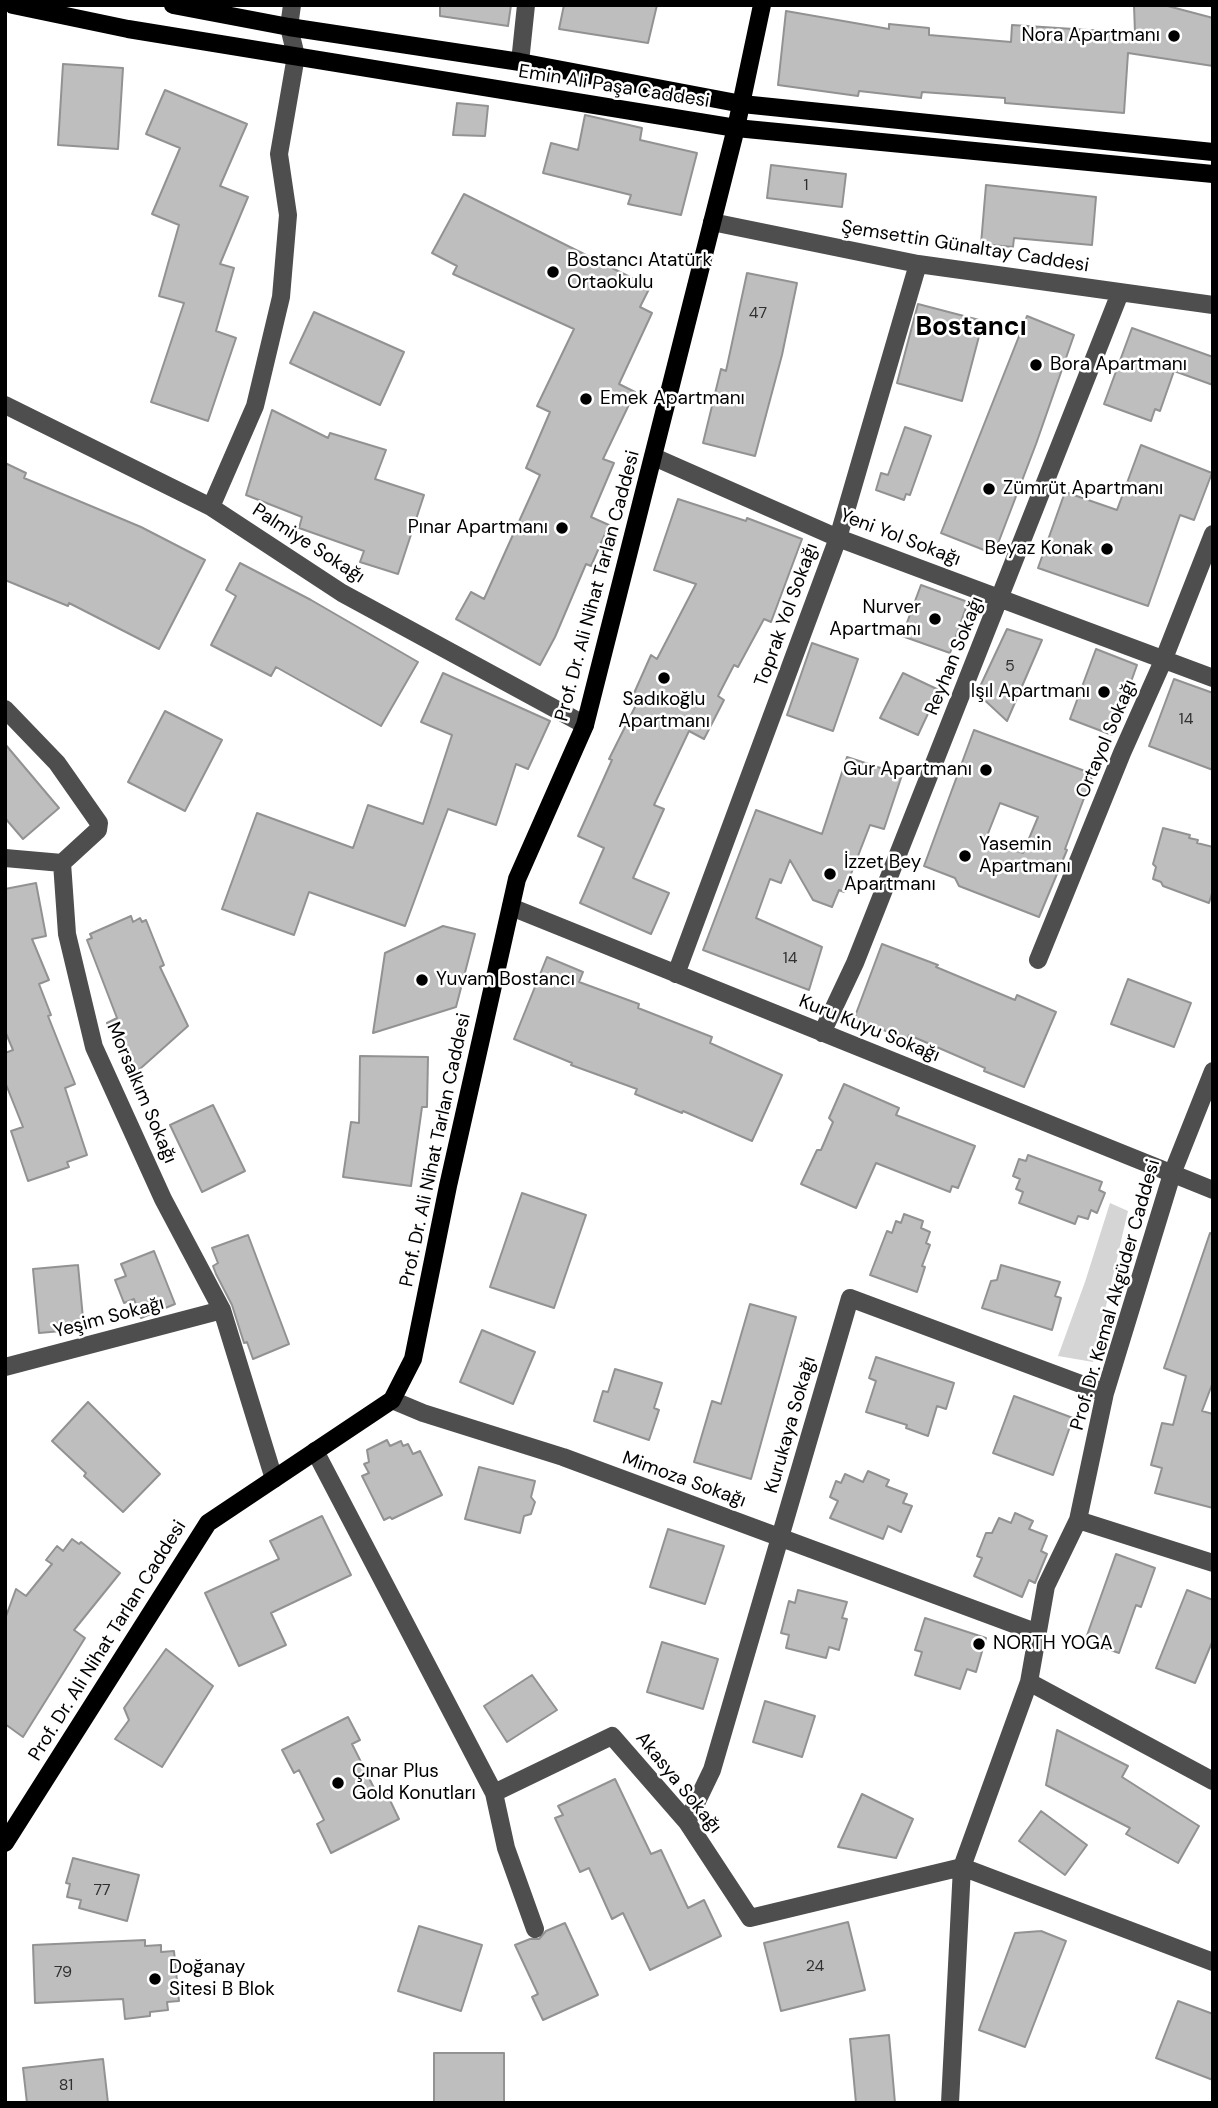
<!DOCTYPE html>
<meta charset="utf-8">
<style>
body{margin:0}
#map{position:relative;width:1218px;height:2108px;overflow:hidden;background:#fff;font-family:"DM Sans",sans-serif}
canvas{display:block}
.frame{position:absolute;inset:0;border:7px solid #000;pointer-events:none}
</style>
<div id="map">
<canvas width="1218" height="2108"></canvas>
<div class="frame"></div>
</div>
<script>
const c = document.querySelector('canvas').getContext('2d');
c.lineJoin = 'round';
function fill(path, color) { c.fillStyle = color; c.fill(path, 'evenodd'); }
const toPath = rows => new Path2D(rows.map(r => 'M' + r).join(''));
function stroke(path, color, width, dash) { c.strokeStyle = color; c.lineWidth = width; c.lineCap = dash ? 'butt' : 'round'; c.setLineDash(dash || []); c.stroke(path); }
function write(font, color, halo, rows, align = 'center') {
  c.font = font + ' "DM Sans",sans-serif'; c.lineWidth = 5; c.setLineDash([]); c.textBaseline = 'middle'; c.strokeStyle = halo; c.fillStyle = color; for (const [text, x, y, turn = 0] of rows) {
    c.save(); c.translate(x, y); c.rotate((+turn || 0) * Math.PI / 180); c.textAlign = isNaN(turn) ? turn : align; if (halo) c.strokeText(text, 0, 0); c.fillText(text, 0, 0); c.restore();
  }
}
fill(toPath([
 [1110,1203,1128,1211,1093,1362,1058,1356,1085,1282]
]), '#d5d5d5');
const building = toPath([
 [440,5,511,5,508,26,440,16,440,5],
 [564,5,657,5,648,43,559,29,564,5],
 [1134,5,1164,5,1213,18,1213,66,1128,53,1124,113,1005,103,1005,98,922,92,921,98,859,91,858,96,778,85,786,11,889,29,889,24,929,28,929,35,1011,42,1012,25,1135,33,1134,5],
 [63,64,123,68,118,149,58,145,63,64],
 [165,90,247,124,220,186,248,197,220,264,234,268,216,331,236,338,208,421,151,402,184,303,159,296,179,225,152,214,180,148,146,134,165,90],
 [457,103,488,106,485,136,453,135,457,103],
 [585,115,642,128,640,140,697,153,681,215,628,204,631,195,543,173,551,143,578,150,585,115],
 [771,165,846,174,842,207,767,198,771,165],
 [986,185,1096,197,1092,245,1014,238,1013,247,981,244,986,185],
 [464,194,650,287,640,307,652,313,619,384,635,392,603,459,614,463,591,517,609,525,591,566,586,564,555,637,540,665,456,619,471,592,484,599,540,475,526,468,550,412,537,406,574,329,453,274,457,266,432,253,464,194],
 [747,273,797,283,782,355,755,456,703,443,721,369,726,371,747,273],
 [918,304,983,321,962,401,897,383,918,304],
 [314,312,404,352,380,405,290,363,314,312],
 [1027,316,1074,335,1036,444,994,554,941,533,1027,316],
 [1132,328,1213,357,1213,385,1174,371,1160,411,1155,409,1151,421,1104,404,1132,328],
 [272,410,328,438,330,433,386,450,375,479,424,495,398,574,360,562,364,551,299,528,302,517,246,495,272,410],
 [905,427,931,436,910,495,906,494,904,500,876,490,881,473,888,475,905,427],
 [1141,445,1212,473,1194,520,1180,515,1148,606,1038,568,1065,492,1117,510,1141,445],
 [5,463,26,473,24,478,141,527,205,560,159,649,69,603,68,606,5,580,5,463],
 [678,499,746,521,747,518,802,539,771,622,764,619,738,667,734,665,718,696,724,700,704,739,689,731,654,805,664,809,633,878,669,893,651,934,580,903,604,848,578,836,612,760,609,759,637,703,631,700,651,655,657,659,696,584,654,570,678,499],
 [240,563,311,600,418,662,381,726,276,667,271,676,211,645,236,596,226,590,240,563],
 [921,585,968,602,950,653,902,636,921,585],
 [1007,629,1042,640,1007,721,977,693,1007,629],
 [812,643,858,659,833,731,787,715,812,643],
 [1096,649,1137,665,1112,735,1070,719,1096,649],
 [443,673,550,721,528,769,516,764,496,825,448,809,405,926,309,892,294,935,222,909,257,813,353,848,368,805,423,824,452,735,421,722,443,673],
 [903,673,939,690,918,735,880,718,903,673],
 [1174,679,1213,693,1213,770,1149,746,1174,679],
 [165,711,222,740,185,811,128,782,165,711],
 [974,730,1093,774,1065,849,1067,850,1039,917,959,886,955,878,924,866,974,730],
 [1000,803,1038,817,1023,853,985,841,1000,803],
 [5,744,59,808,23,839,5,818,5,744],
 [847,757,902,775,884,829,870,825,844,892,839,890,832,907,813,900,790,860,781,883,770,879,756,918,822,947,809,990,703,950,756,810,822,834,847,757],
 [1163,828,1190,835,1189,838,1198,840,1197,843,1213,847,1213,890,1209,903,1163,886,1161,882,1153,879,1156,867,1153,864,1163,828],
 [36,883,46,936,32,939,49,980,39,984,51,1015,48,1016,75,1084,65,1088,87,1155,67,1162,69,1167,28,1181,11,1131,23,1127,5,1082,5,1053,13,1050,5,1031,5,889,36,883],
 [131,916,133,922,140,918,142,922,146,920,164,965,160,967,188,1026,132,1076,107,1023,117,1018,87,940,92,938,90,934,131,916],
 [443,926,475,934,456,1007,373,1033,385,953,443,926],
 [882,944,938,965,936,967,1015,1000,1017,995,1056,1012,1024,1087,984,1071,985,1068,909,1035,907,1039,854,1019,882,944],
 [547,957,583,972,579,982,639,1004,638,1008,712,1037,710,1043,782,1075,752,1141,683,1111,682,1113,635,1094,637,1089,571,1065,572,1063,514,1039,547,957],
 [1128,979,1191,1003,1174,1047,1111,1024,1128,979],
 [360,1056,428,1057,427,1107,422,1107,411,1186,343,1177,351,1122,359,1123,360,1056],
 [844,1084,899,1108,896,1115,975,1146,958,1188,952,1186,950,1192,876,1163,856,1208,801,1184,817,1150,821,1150,833,1122,829,1118,844,1084],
 [213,1105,245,1171,202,1192,170,1125,213,1105],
 [1028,1155,1102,1182,1099,1190,1105,1193,1097,1213,1091,1210,1088,1219,1078,1216,1075,1224,1019,1203,1023,1192,1016,1189,1020,1179,1013,1176,1019,1159,1026,1161,1028,1155],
 [522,1193,586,1215,554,1308,490,1287,522,1193],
 [904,1214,923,1221,921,1228,930,1232,926,1243,930,1245,922,1266,925,1267,917,1292,870,1275,887,1231,892,1233,896,1221,901,1223,904,1214],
 [1210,1233,1213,1234,1213,1382,1202,1411,1213,1414,1213,1508,1155,1493,1162,1468,1151,1465,1162,1423,1173,1425,1186,1376,1164,1368,1210,1233],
 [248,1235,289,1344,253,1359,247,1342,244,1343,232,1305,216,1274,213,1266,218,1263,212,1248,248,1235],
 [154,1251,175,1304,141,1318,134,1299,124,1303,115,1280,126,1276,121,1264,154,1251],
 [78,1265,84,1329,39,1333,33,1269,78,1265],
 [1001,1265,1060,1282,1055,1296,1061,1298,1052,1330,982,1308,991,1281,997,1280,1001,1265],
 [750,1304,796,1317,751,1479,694,1462,712,1401,721,1404,750,1304],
 [482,1330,535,1352,513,1404,460,1382,482,1330],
 [876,1357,954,1383,946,1409,937,1406,928,1436,906,1428,907,1425,866,1412,876,1381,869,1378,876,1357],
 [615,1369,662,1383,654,1408,659,1410,649,1440,594,1421,603,1391,608,1392,615,1369],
 [1014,1396,1073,1418,1053,1475,993,1453,1014,1396],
 [88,1402,160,1474,123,1512,84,1476,86,1473,52,1441,88,1402],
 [387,1440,390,1446,401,1441,403,1446,408,1444,413,1454,420,1451,442,1495,392,1519,390,1517,384,1520,362,1476,369,1473,364,1464,369,1462,367,1450,387,1440],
 [479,1467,535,1481,531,1497,535,1502,531,1514,524,1516,520,1533,465,1519,479,1467],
 [868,1471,889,1480,886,1486,907,1494,903,1503,912,1506,901,1532,888,1526,883,1539,830,1518,838,1501,830,1497,836,1481,841,1483,845,1474,863,1482,868,1471],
 [1015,1513,1033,1521,1029,1529,1047,1536,1041,1551,1047,1554,1035,1583,1029,1580,1022,1597,974,1576,982,1558,977,1556,986,1533,992,1533,999,1518,1011,1523,1015,1513],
 [322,1516,351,1575,271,1613,286,1645,239,1666,205,1593,279,1559,270,1541,322,1516],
 [668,1529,724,1546,705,1604,650,1587,668,1529],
 [72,1539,79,1544,81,1542,120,1573,74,1630,85,1638,23,1737,5,1724,5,1619,16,1589,26,1596,52,1564,46,1560,57,1546,63,1551,72,1539],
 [1116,1554,1155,1568,1141,1607,1136,1605,1119,1653,1085,1641,1116,1554],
 [798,1590,847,1602,842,1618,847,1619,839,1650,829,1647,826,1658,786,1648,789,1635,781,1633,789,1601,795,1603,798,1590],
 [1187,1590,1213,1600,1213,1640,1195,1683,1156,1668,1187,1590],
 [925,1618,986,1638,976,1672,967,1669,960,1689,915,1675,922,1652,915,1650,925,1618],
 [662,1642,718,1659,703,1709,647,1692,662,1642],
 [166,1649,213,1686,162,1767,115,1739,129,1720,124,1708,166,1649],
 [532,1675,557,1710,507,1742,484,1706,532,1675],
 [765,1701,815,1716,802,1757,753,1742,765,1701],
 [348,1717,360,1740,352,1744,379,1798,387,1794,399,1819,331,1853,317,1824,324,1820,299,1770,294,1773,282,1750,348,1717],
 [1057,1730,1128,1766,1122,1777,1199,1826,1178,1863,1126,1834,1130,1828,1046,1785,1057,1730],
 [615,1779,651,1854,661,1850,688,1908,704,1900,721,1936,650,1970,623,1913,612,1919,589,1868,580,1872,555,1818,563,1815,558,1806,615,1779],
 [862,1794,913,1819,896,1858,838,1847,862,1794],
 [1041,1811,1087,1845,1065,1875,1019,1841,1041,1811],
 [73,1858,139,1875,127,1921,79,1908,81,1900,67,1897,70,1884,66,1883,73,1858],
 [848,1922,865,1990,781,2011,764,1943,848,1922],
 [565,1923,598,1995,543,2020,532,1997,538,1994,515,1945,530,1939,539,1939,546,1931,565,1923],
 [419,1926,482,1945,461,2011,398,1991,419,1926],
 [1041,1931,1066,1941,1025,2047,979,2030,1015,1933,1041,1931],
 [145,1940,145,1946,161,1945,161,1952,174,1951,179,2001,167,2002,168,2010,150,2012,150,2016,125,2019,123,1999,35,2003,33,1945,145,1940],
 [1178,2001,1213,2014,1213,2080,1156,2058,1178,2001],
 [889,2035,895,2103,856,2103,850,2039,889,2035],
 [434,2053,504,2053,504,2103,434,2103,434,2053],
 [103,2059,108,2103,27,2103,23,2068,103,2059]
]);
fill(building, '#bebebe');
stroke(building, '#929292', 2);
stroke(toPath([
 [520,62,526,5],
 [712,222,918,264,1213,305],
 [5,405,211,507,342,593,585,725],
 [654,457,838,538,1213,678],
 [211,507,255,406,281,297,288,215,279,154,296,56,289,27,292,5],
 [5,709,57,763,99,823,98,830,62,863],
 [5,858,62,863],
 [62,863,67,934,94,1047,163,1199,222,1310,274,1479],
 [511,907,1213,1190],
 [1038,960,1122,753,1163,661,1213,534],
 [676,974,838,538,918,264],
 [822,1033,855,963,1120,293],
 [5,1367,222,1310],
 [392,1400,423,1413,563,1457,1038,1633],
 [315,1451,494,1793,612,1736,687,1822,750,1918,962,1867,1213,1962],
 [1078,1520,1213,1563],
 [1029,1682,1213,1781],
 [494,1793,506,1848,535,1929],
 [687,1822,712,1770,850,1298,1105,1393],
 [950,2103,962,1867,1029,1682,1046,1586,1078,1520,1105,1393,1172,1174,1213,1071]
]), '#4e4e4e', 18);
stroke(toPath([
 [13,5,128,29,736,128,1213,174],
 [173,5,289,27,520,62,742,104,1213,152],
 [5,1843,208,1523,392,1400,413,1359,448,1186,517,879,585,725,736,128,762,5]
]), '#000', 18);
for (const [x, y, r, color] of [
 [1174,36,7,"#000"],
 [553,272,7,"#000"],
 [1036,365,7,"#000"],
 [586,399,7,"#000"],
 [989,489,7,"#000"],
 [562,528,7,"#000"],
 [1107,549,7,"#000"],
 [935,619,7,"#000"],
 [664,678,7,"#000"],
 [1104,692,7,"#000"],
 [986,770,7,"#000"],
 [965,856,7,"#000"],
 [830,874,7,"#000"],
 [422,980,7,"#000"],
 [979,1644,7,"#000"],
 [338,1783,7,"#000"],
 [155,1979,7,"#000"]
]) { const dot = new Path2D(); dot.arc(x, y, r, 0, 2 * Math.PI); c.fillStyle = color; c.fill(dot); stroke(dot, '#fff', 2.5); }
write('16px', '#303030', null, [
 ["1",806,186],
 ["47",758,314],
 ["5",1010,667],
 ["14",1186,720],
 ["14",790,959],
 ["77",102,1891],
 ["24",815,1967],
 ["79",63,1973],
 ["81",66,2086]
]);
write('19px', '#000', '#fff', [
 ["Nora Apartmanı",1160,36,"right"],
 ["Bostancı Atatürk",567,261],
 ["Ortaokulu",567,283],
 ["Bora Apartmanı",1050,365],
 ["Emek Apartmanı",600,399],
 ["Zümrüt Apartmanı",1003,489],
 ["Pınar Apartmanı",548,528,"right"],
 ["Beyaz Konak",1093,549,"right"],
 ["Nurver",921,608,"right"],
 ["Apartmanı",921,630,"right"],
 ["Işıl Apartmanı",1090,692,"right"],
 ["Sadıkoğlu",664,700,"center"],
 ["Apartmanı",664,722,"center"],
 ["Gur Apartmanı",972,770,"right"],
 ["Yasemin",979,845],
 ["Apartmanı",979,867],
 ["İzzet Bey",844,863],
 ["Apartmanı",844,885],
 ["Yuvam Bostancı",436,980],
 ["NORTH YOGA",993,1644],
 ["Çınar Plus",352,1772],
 ["Gold Konutları",352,1794],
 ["Doğanay",169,1968],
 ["Sitesi B Blok",169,1990]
], 'left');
write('19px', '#000', '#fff', [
 ["Emin Ali Paşa Caddesi",614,87,9],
 ["Şemsettin Günaltay Caddesi",965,247,9],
 ["Yeni Yol Sokağı",900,538,21],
 ["Palmiye Sokağı",308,544,33],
 ["Prof. Dr. Ali Nihat Tarlan Caddesi",598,586,-75],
 ["Toprak Yol Sokağı",787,615,-70],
 ["Reyhan Sokağı",955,656,-68],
 ["Ortayol Sokağı",1107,739,-67],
 ["Kuru Kuyu Sokağı",869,1029,22],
 ["Morsalkım Sokağı",141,1093,67],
 ["Prof. Dr. Ali Nihat Tarlan Caddesi",436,1150,-78],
 ["Prof. Dr. Kemal Akgüder Caddesi",1116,1295,-74],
 ["Yeşim Sokağı",109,1318,-15],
 ["Kurukaya Sokağı",791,1425,-74],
 ["Mimoza Sokağı",684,1480,20],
 ["Prof. Dr. Ali Nihat Tarlan Caddesi",108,1641,-58],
 ["Akasya Sokağı",678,1783,51]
]);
write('bold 26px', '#000', '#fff', [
 ["Bostancı",971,328]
]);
</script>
